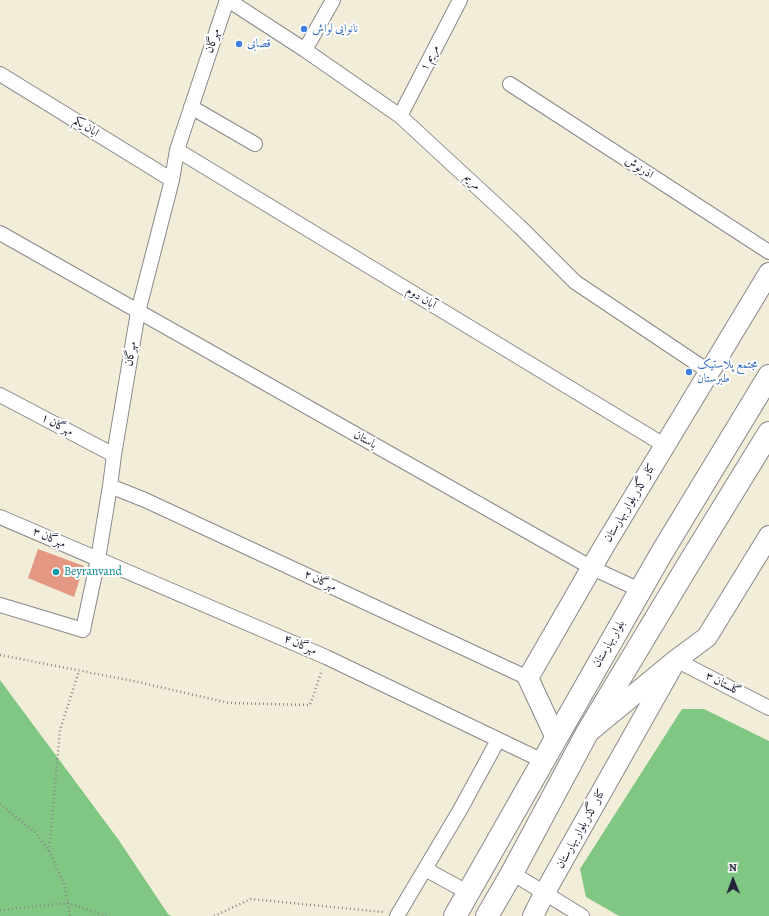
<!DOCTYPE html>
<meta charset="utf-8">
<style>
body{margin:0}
#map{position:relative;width:769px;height:916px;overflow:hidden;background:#f2edd9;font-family:Alegreya,serif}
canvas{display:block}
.north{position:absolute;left:713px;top:860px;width:40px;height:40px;-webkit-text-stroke:3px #fff;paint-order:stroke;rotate:359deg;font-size:11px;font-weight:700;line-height:16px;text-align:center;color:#22223b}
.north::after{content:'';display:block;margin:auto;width:14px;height:18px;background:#22223b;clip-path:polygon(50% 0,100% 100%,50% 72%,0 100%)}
</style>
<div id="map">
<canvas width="769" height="916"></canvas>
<div class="north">N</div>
</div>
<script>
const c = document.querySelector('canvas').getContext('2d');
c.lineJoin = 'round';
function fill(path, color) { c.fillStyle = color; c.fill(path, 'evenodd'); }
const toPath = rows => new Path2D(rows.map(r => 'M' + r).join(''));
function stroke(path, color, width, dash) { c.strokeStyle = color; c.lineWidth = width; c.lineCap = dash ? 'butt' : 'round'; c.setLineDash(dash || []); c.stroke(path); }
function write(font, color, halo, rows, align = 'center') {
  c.font = font + ' Alegreya,Amiri,serif'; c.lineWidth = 4; c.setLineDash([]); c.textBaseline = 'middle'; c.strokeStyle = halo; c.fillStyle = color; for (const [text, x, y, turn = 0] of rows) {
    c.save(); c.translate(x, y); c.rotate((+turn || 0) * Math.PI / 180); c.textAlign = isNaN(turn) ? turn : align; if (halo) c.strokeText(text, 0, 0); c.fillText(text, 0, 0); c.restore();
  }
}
fill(toPath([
 [0,680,118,839,168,914,171,916,0,916],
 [682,709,704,709,769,741,769,916,619,916,586,897,580,869]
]), '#80c783');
fill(toPath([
 [38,549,84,566,74,597,28,578]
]), '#e49884');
const minor = toPath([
 [228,0,305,50,400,116,519,226,575,282,708,371],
 [305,50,333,0],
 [0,74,172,180],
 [510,84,769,252],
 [191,107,255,144],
 [400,116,460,0],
 [177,150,664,445],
 [0,233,592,568,640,590],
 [0,395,114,455],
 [110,486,145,500,528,678],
 [0,517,326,657,543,761],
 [0,605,83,630,98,559,110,486,114,455,138,312,172,180,177,150,227,0],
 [676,660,769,708],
 [425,869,469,893],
 [512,873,582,916],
 [397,916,460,810,498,740]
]);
const secondary = toPath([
 [590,731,676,660,707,637,769,536],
 [556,738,528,678,603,548,769,273],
 [533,916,545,892,676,660]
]);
const primary = toPath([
 [455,916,661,554,769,376],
 [487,916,512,873,587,733,688,565,769,433]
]);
stroke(minor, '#8a888a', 16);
stroke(secondary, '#8a888a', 22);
stroke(primary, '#8a888a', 24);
stroke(toPath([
 [0,655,138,682,229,703,310,705,322,670],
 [0,804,36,833,49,851,64,884,70,916],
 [49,851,60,730,79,671],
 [0,910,68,903,107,916],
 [214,916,251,899,383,912]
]), '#8a888a', 2.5, [1, 3]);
stroke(minor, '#fff', 14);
stroke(secondary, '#fff', 20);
stroke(primary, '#fff', 22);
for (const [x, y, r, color] of [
 [304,29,4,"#3f7fe0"],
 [239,44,4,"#3f7fe0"],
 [689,372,4,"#3f7fe0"],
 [56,572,4,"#0f9aa8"]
]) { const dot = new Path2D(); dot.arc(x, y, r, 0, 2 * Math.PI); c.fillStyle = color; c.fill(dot); stroke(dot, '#fff', 1.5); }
write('12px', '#366cbe', '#fff', [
 ["نانوایی لواش",312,29],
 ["قصابی",247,44],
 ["مجتمع پلاستیک",697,365],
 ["طبرستان",697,379]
], 'left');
write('12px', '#22223b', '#fff', [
 ["مهرگان",213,41,-71],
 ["مریم ۱",430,58,-62],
 ["ابان یکم",86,127,32],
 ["اذرنوش",639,168,33],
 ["مریم",472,182,43],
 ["آبان دوم",421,298,31],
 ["مهرگان",131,354,-80],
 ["مهرگان ۱",57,425,28],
 ["باستان",365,440,29],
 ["کنار گذر بلوار بهارستان",630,503,-59],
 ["مهرگان ۳",49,538,23],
 ["مهرگان ۲",320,581,25],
 ["بلوار بهارستان",609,644,-60],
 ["مهرگان ۴",300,645,23],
 ["گلستان ۳",723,684,27],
 ["کنار گذر بلوار بهارستان",581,829,-61]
]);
write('12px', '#0d838f', '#fff', [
 ["Beyranvand",64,572]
], 'left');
</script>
